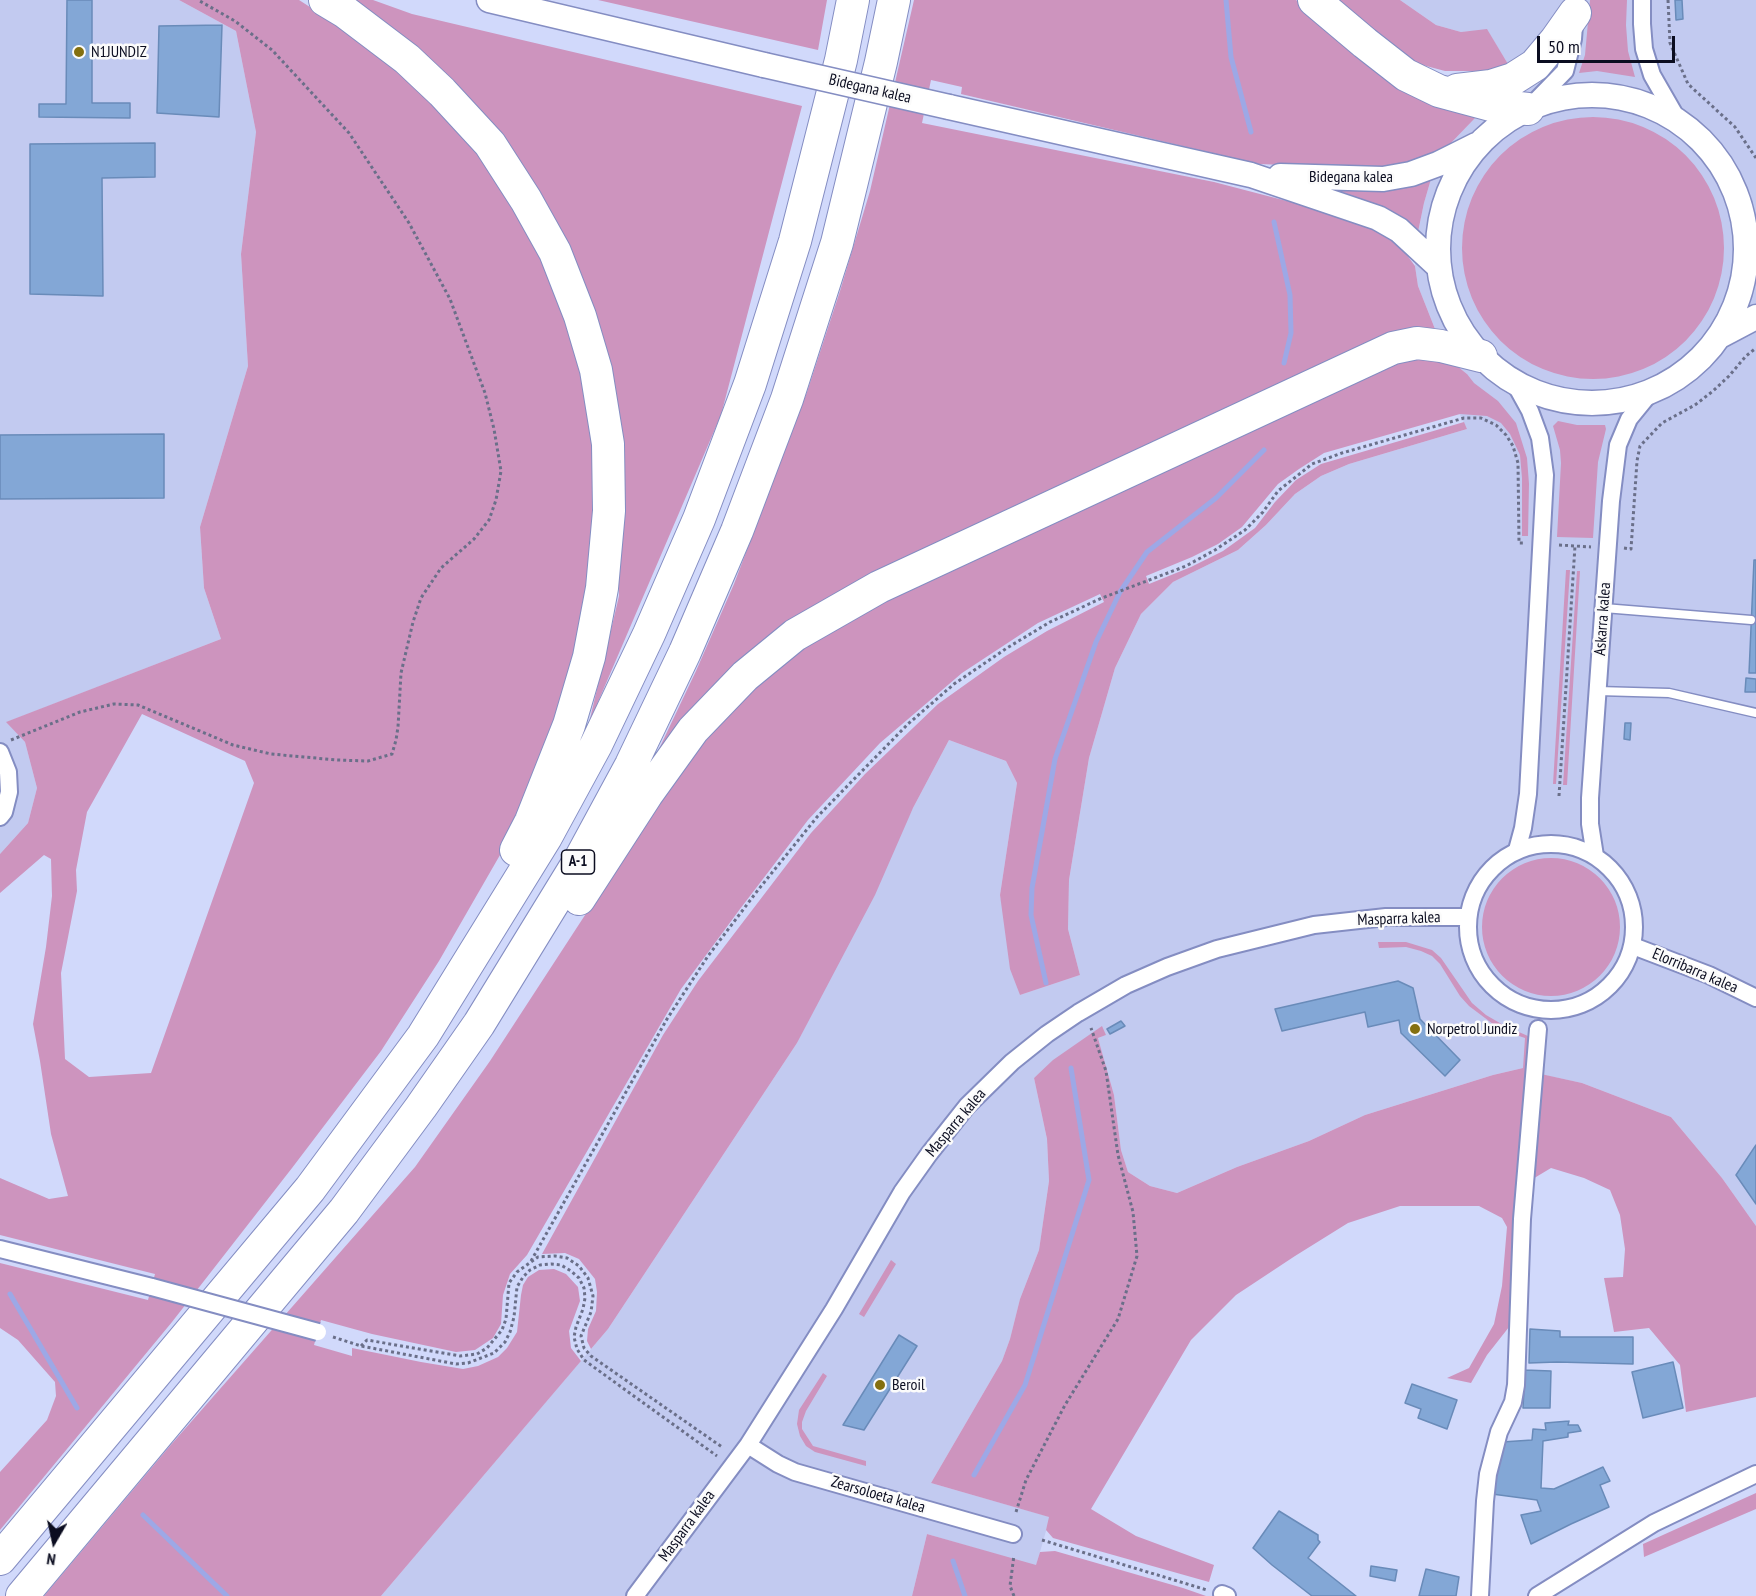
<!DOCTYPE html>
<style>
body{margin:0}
#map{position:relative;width:1756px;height:1596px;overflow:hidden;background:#d1d9fb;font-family:"PT Sans Narrow",sans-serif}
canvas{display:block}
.north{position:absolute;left:24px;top:1512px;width:60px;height:60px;-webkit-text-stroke:4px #fbfbfb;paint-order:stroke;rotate:189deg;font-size:16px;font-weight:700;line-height:24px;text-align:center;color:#0b0d20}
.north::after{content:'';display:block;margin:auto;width:21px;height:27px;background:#0b0d20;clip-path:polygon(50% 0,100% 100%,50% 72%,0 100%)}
.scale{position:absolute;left:1537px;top:36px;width:138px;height:27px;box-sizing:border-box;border:3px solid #0b0d20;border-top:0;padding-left:8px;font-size:18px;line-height:21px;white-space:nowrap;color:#0b0d20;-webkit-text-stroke:4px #fbfbfb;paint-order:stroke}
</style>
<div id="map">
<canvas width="1756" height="1596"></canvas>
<div class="north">N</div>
<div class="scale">50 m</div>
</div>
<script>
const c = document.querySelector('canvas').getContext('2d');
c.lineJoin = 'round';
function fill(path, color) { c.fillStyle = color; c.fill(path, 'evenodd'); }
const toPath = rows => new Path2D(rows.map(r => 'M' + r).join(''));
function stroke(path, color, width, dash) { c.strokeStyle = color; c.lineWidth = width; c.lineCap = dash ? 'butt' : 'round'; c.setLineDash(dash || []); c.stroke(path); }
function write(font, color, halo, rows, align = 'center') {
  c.font = font + ' "PT Sans Narrow",sans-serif'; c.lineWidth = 5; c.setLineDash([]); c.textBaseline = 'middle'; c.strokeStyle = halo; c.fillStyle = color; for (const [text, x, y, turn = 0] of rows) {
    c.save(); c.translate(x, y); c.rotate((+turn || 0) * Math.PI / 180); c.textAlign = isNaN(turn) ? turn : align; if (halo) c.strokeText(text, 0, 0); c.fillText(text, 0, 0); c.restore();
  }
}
fill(toPath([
 [0,0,179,0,236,31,256,132,241,254,248,366,200,527,204,588,221,639,7,722,25,742,37,788,28,823,0,854],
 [1400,0,1756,0,1756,1226,1722,1178,1671,1117,1582,1083,1530,1072,1523,1068,1493,1075,1365,1115,1309,1141,1237,1167,1177,1193,1150,1186,1128,1172,1121,1150,1114,1095,1098,1038,1106,1035,1101,1027,1034,1078,1047,1139,1049,1181,1039,1250,1020,1299,1010,1339,1002,1361,931,1483,1050,1517,1036,1566,927,1534,912,1596,381,1596,608,1329,797,1043,913,808,949,740,1006,761,1017,783,1000,895,1020,995,1080,975,1068,929,1069,880,1089,758,1115,668,1141,614,1173,582,1238,550,1266,525,1295,494,1321,476,1349,464,1467,429,1457,409,1467,374,1452,362,1435,329,1418,286,1415,266,1418,232,1424,203,1431,179,1450,144,1477,116,1508,64,1487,30,1461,32,1436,25]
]), '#c2caf0');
fill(toPath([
 [179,0,299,0,374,48,439,104,506,189,560,293,589,401,596,478,595,532,573,673,541,763,500,855,439,961,381,1051,292,1168,172,1322,0,1530,0,1472,47,1420,56,1396,55,1382,18,1340,0,1328,0,1263,148,1300,155,1274,0,1235,0,1178,49,1199,68,1196,51,1134,40,1061,33,1024,46,947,52,896,51,859,44,855,0,893,0,854,28,823,37,788,25,742,6,722,221,639,204,588,200,527,248,366,241,254,256,132,236,31],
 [142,714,245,761,254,783,151,1073,89,1077,65,1059,61,973,77,891,76,870,87,812],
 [339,0,373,0,412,14,802,106,721,415,589,723,619,596,619,459,557,223],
 [598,0,827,0,818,50],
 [914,0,1296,0,1333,32,1477,116,1450,144,1417,161,1392,167,1332,167,1259,164,961,94,962,87,931,80,922,123,1214,182,1329,212,1381,232,1401,247,1415,266,1418,286,1435,329,858,591,649,770,696,671,734,584,807,392,840,291,870,191],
 [1333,0,1400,0,1436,25,1461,32,1487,29,1508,64,1489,71,1445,71,1415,63],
 [1590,0,1627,0,1626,25,1628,51,1635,77,1597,71,1579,73,1585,55],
 '1462 248a131 131 0 1 1 262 0a131 131 0 1 1-262 0Z',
 [1431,179,1424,203,1418,232,1333,193,1334,190,1365,191,1393,189],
 [1432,357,1452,362,1467,374,1474,383,1498,401,1516,423,1527,458,1529,484,1528,536,1522,536,1522,478,1520,455,1510,434,1501,423,1487,416,1460,414,1324,453,1299,469,1278,484,1242,527,1218,544,1192,557,1146,576,1149,584,1191,567,1223,551,1255,528,1275,502,1296,480,1321,464,1464,422,1467,429,1349,464,1321,476,1295,494,1266,525,1238,550,1173,582,1141,614,1115,668,1089,758,1069,880,1068,929,1080,975,1020,995,1010,969,1000,895,1017,783,1006,761,949,740,913,808,875,895,797,1043,608,1329,591,1349,587,1341,588,1329,596,1311,597,1292,595,1279,579,1259,565,1253,542,1254,663,1035,698,981,811,833,865,774,938,704,1004,657,1047,631,1104,602,1100,594,1038,623,962,673,880,743,808,820,740,909,681,989,527,1255,510,1274,503,1295,501,1324,493,1338,475,1350,456,1352,372,1334,321,1320,314,1345,352,1356,352,1348,421,1362,463,1369,478,1366,498,1357,507,1348,517,1332,521,1295,523,1285,528,1277,539,1270,554,1269,566,1274,578,1287,580,1301,569,1331,571,1348,581,1361,381,1596,44,1596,169,1447,415,1167,490,1061,671,783,710,733,755,687,805,647,875,604,1205,449,1408,359],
 [1558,421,1577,425,1605,425,1606,429,1598,462,1593,538,1557,537,1561,463,1560,450,1553,426],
 [1566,570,1570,570,1556,784,1553,784],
 [1577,571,1580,571,1567,785,1563,785],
 '1482 927a69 69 0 1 1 138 0a69 69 0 1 1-138 0Z',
 [1378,942,1406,942,1432,950,1441,958,1472,1003,1486,1015,1505,1026,1528,1036,1532,1044,1515,1221,1509,1327,1487,1355,1471,1383,1447,1378,1469,1368,1494,1324,1502,1286,1507,1227,1502,1218,1479,1206,1400,1206,1348,1223,1295,1256,1236,1295,1191,1340,1091,1509,1136,1536,1214,1565,1209,1582,1053,1538,1046,1530,1049,1517,931,1483,1002,1361,1010,1339,1020,1299,1039,1250,1049,1181,1047,1139,1034,1078,1053,1060,1102,1026,1106,1035,1098,1038,1114,1095,1121,1150,1128,1172,1150,1186,1177,1193,1237,1167,1309,1141,1365,1115,1493,1075,1523,1068,1525,1038,1501,1030,1469,1006,1460,996,1440,964,1432,956,1421,951,1406,947,1379,948],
 [1541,1074,1582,1083,1671,1117,1722,1178,1756,1226,1756,1397,1686,1412,1680,1365,1649,1328,1614,1332,1604,1278,1623,1277,1625,1249,1620,1215,1610,1190,1584,1178,1551,1168,1531,1180],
 [891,1260,896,1264,864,1317,859,1314],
 [823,1373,827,1376,806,1411,802,1422,802,1429,813,1446,866,1461,866,1466,815,1452,806,1446,800,1436,797,1424,799,1410],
 [1756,1493,1756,1509,1644,1557,1643,1544],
 [927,1534,1036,1565,1040,1552,1055,1551,1183,1588,1206,1596,912,1596]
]), '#cd94be');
stroke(toPath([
 [1226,0,1231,57,1251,132],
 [1274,222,1290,295,1291,333,1284,363],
 [1046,983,1031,915,1032,888,1055,759,1096,642,1120,592,1147,552,1216,498,1264,450],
 [10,1294,77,1408],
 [974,1475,1025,1385,1089,1180,1071,1068],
 [143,1515,227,1596],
 [953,1561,965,1596]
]), '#9da8e6', 5);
const building = toPath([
 [67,0,92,0,92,103,130,103,130,118,39,117,39,104,66,104,67,0],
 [1675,0,1682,0,1683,19,1676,20,1675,0],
 [222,25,219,117,157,113,159,26,222,25],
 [155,143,155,177,102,178,103,296,30,294,30,144,155,143],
 [164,434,164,498,0,499,0,435,164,434],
 [1754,560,1756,560,1756,673,1749,673,1754,560],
 [1746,678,1756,679,1756,692,1745,692,1746,678],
 [1625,723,1631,723,1630,740,1624,739,1625,723],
 [1398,981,1413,988,1420,1019,1460,1060,1445,1076,1401,1033,1399,1020,1368,1027,1365,1012,1282,1031,1275,1009,1398,981],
 [1121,1021,1125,1026,1110,1034,1107,1029,1121,1021],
 [1756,1145,1756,1204,1736,1175,1756,1145],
 [1530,1329,1560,1331,1560,1337,1633,1337,1633,1364,1557,1362,1529,1363,1530,1329],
 [899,1335,917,1346,864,1430,843,1425,899,1335],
 [1673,1362,1683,1408,1643,1418,1632,1372,1673,1362],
 [1525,1370,1551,1371,1550,1408,1523,1408,1525,1370],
 [1412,1384,1457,1400,1447,1429,1418,1418,1421,1409,1405,1403,1412,1384],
 [1569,1421,1568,1425,1578,1425,1581,1431,1568,1433,1568,1437,1543,1441,1541,1488,1554,1489,1603,1467,1610,1481,1600,1485,1609,1507,1571,1524,1531,1544,1521,1515,1541,1511,1537,1500,1492,1494,1502,1442,1532,1440,1533,1429,1546,1430,1545,1423,1569,1421],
 [1279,1511,1318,1535,1318,1540,1320,1542,1308,1558,1356,1596,1312,1596,1272,1565,1253,1548,1279,1511],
 [1371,1566,1397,1570,1395,1581,1370,1576,1371,1566],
 [1426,1569,1459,1577,1456,1596,1419,1596,1426,1569]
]);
fill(building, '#83a7d6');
stroke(building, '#698bb9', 1.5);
const lane = toPath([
 [1604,608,1751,620],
 [1598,691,1669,693,1756,713]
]);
const street = toPath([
 [1642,0,1642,24,1644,49,1652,75,1679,122],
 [1528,109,1565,71,1573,39,1574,25],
 [1514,382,1530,411,1540,438,1545,475,1528,794,1523,828,1517,850],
 [0,752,8,772,9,792,4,812,0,817],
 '1468 927a83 83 0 1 1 166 0a83 83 0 1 1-166 0Z',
 [1595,856,1590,824,1590,798,1611,501,1618,445,1629,419,1651,392],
 [1633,946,1709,975,1756,998],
 [0,1249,152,1287],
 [748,1445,778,1464,795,1472,1013,1534],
 [1222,1594,1227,1596],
 [635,1596,748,1445,834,1309,902,1192,929,1154,967,1106,1012,1062,1047,1034,1078,1013,1126,985,1167,967,1217,949,1314,925,1386,917,1468,917],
 [1480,1596,1485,1501,1488,1474,1499,1432,1513,1402,1516,1385,1522,1219,1538,1029],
 [1537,1596,1654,1523,1756,1474]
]);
const secondary = toPath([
 [489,0,764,65],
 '1438 249a154 154 0 1 1 308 0a154 154 0 1 1-308 0Z',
 [949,107,1251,175,1378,218,1399,230,1439,267],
 [1280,176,1383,179,1411,174,1438,164,1476,145],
 [1720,336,1756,317]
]);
const highway = toPath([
 [325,0,345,12,407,59,442,92,490,144,526,200,555,252,580,316,596,370,608,444,609,511,602,588,589,657,569,725,531,821,516,850],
 [1314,0,1365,43,1406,75,1439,91,1491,105,1528,109],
 [1457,90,1491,86,1513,79,1535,65,1556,40,1575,13],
 [579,899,647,794,693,730,745,676,795,635,879,587,1393,348,1417,343,1441,346,1481,356],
 [0,1559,310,1189,423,1036,546,837,596,745,649,634,699,519,750,384,795,241,841,60,853,0],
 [22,1596,344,1211,421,1107,479,1024,579,861,631,765,685,652,737,531,787,399,837,243,881,62,894,0]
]);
stroke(lane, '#848dc2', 11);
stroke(street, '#848dc2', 20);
stroke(secondary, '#848dc2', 27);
stroke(highway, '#848dc2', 34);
stroke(toPath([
 [1668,0,1670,43,1688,84,1735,127,1756,158],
 [1559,545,1591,547],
 [1624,548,1631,549,1637,461,1640,446,1662,423,1695,405,1713,391,1729,376,1746,356,1756,348],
 [11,740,80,712,114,704,138,705,233,745,271,754,337,760,368,761,392,754,396,740,398,727,401,673,413,622,421,598,441,568,474,539,489,520,496,500,501,471,494,429,485,393,450,299,409,223,349,133,272,50,235,21,198,0],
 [1559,796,1575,546],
 [531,1261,667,1019,708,956,758,890,817,817,908,724,954,684,1007,648,1050,622,1102,598,1186,566,1215,550,1245,530,1263,512,1278,491,1312,464,1342,453,1464,418,1481,418,1496,425,1506,435,1513,446,1518,463,1519,543,1525,543],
 [333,1337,361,1346,456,1364,468,1363,494,1353,505,1342,510,1332,514,1317,517,1287,523,1277,530,1270,540,1265,551,1264,561,1265,571,1271,579,1278,584,1288,585,1298,583,1309,576,1327,574,1337,577,1349,584,1360,717,1456],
 [361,1346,367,1340,460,1356,477,1354,487,1348,502,1330,506,1319,509,1283,517,1272,538,1257,555,1256,567,1258,579,1266,588,1278,593,1296,591,1312,581,1336,584,1348,591,1356,722,1447],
 [1016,1512,1026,1480,1065,1405,1118,1319,1137,1256,1133,1212,1118,1155,1106,1071,1091,1028],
 [1042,1540,1207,1590],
 [1014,1596,1010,1586,1014,1555]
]), '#6a6f89', 3, [3, 3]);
stroke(lane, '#fff', 8);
stroke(street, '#fff', 16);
stroke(secondary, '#fff', 24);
stroke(highway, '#fff', 32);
const streetBridge = toPath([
 [152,1287,318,1332]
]);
const secondaryBridge = toPath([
 [764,65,949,107]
]);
stroke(streetBridge, '#848dc2', 20, []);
stroke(secondaryBridge, '#848dc2', 27, []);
stroke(streetBridge, '#fff', 16);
stroke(secondaryBridge, '#fff', 24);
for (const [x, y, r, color] of [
 [79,52,6,"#847010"],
 [1415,1029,6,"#847010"],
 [880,1385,6,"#847010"]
]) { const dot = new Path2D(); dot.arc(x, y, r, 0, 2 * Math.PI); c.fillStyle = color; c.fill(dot); stroke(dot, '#fbfbfb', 2); }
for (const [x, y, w] of [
 [578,862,33]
]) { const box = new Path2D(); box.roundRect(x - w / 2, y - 12, w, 24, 4.5); c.fillStyle = '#fbfbfb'; c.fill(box); stroke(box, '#0b0d20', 1.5); }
write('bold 15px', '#0b0d20', null, [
 ["A-1",578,862]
]);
write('16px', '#0b0d20', '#fbfbfb', [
 ["N1JUNDIZ",91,52],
 ["Norpetrol Jundiz",1427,1029],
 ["Beroil",892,1385]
], 'left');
write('16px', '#0b0d20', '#fbfbfb', [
 ["Bidegana kalea",870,89,13],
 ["Bidegana kalea",1351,177],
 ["Askarra kalea",1603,619,-86],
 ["Masparra kalea",1399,919,-2],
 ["Elorribarra kalea",1695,971,23],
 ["Masparra kalea",956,1123,-50],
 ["Zearsoloeta kalea",878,1495,16],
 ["Masparra kalea",687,1526,-54]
]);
</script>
